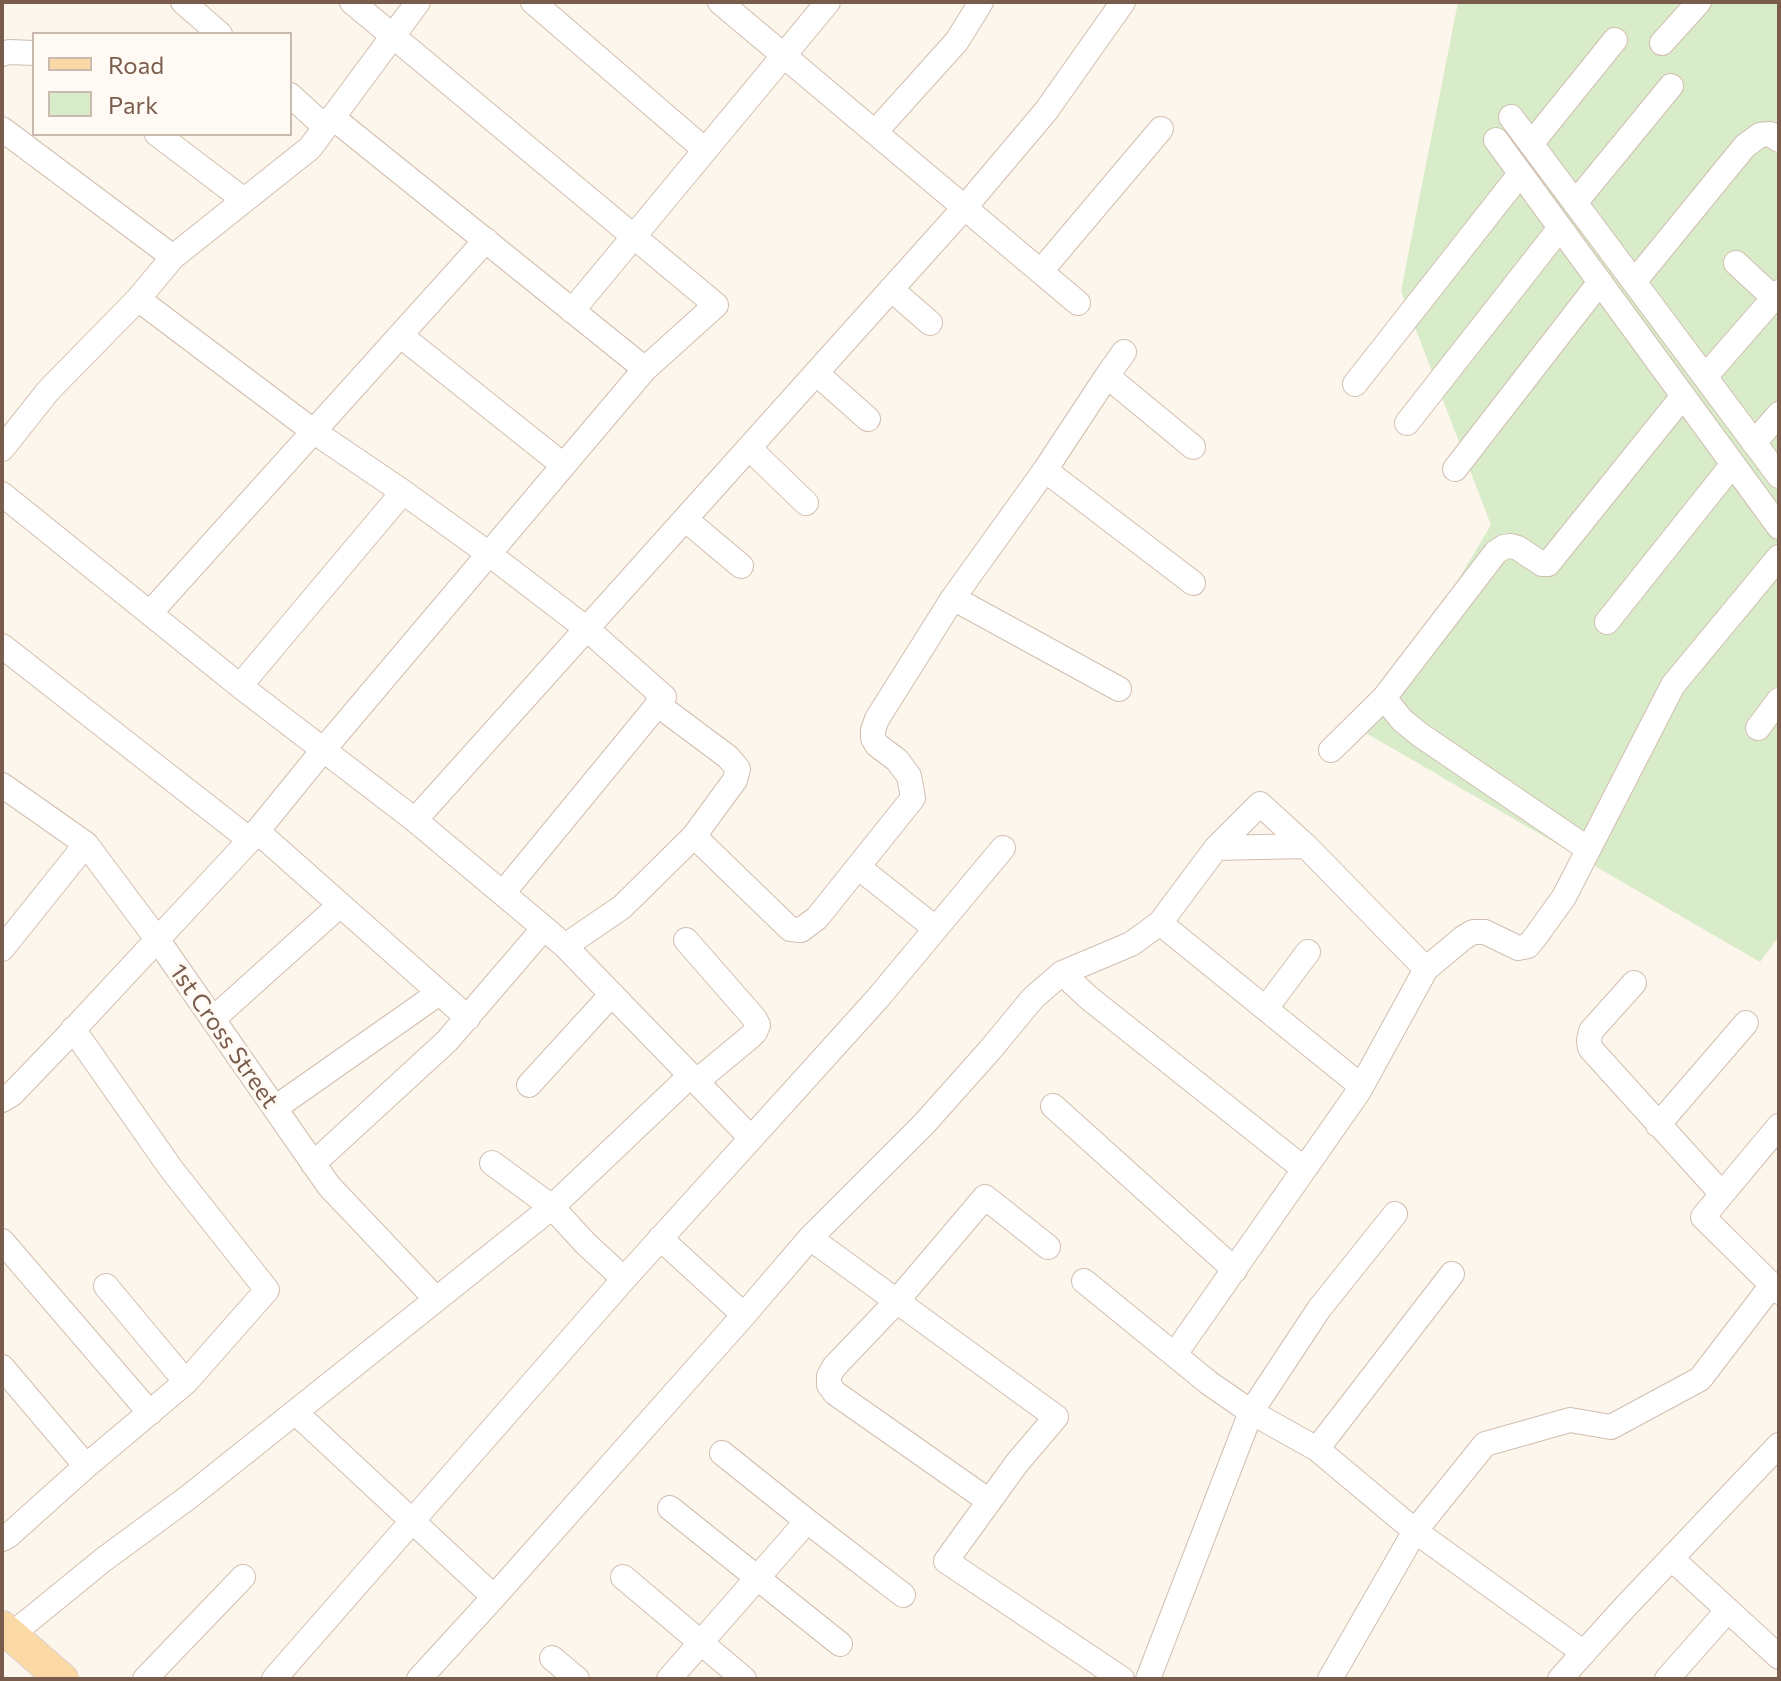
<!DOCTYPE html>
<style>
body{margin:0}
#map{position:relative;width:1781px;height:1681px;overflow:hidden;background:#fdf6ec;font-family:Commissioner,sans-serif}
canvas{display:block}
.frame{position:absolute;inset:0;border:4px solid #7a5c4d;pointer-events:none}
.legend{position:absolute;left:32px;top:32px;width:260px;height:104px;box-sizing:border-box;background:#fffaf3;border:2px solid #cabbb1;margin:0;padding:10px 14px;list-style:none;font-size:24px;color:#7a5c4d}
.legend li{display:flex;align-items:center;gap:16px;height:40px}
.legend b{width:40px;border:2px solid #cabbb1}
</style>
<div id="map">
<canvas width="1781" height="1681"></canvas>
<div class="frame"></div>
<ul class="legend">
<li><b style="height:10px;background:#fbd9a5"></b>Road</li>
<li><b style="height:22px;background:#d8ecc9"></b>Park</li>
</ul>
</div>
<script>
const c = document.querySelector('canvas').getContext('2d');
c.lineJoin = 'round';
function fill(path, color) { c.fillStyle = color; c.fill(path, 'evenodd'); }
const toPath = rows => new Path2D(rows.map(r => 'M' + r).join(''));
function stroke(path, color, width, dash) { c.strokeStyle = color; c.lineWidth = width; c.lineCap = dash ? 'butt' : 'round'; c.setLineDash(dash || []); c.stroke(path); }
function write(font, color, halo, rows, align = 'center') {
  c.font = font + ' Commissioner,sans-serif'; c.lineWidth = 7; c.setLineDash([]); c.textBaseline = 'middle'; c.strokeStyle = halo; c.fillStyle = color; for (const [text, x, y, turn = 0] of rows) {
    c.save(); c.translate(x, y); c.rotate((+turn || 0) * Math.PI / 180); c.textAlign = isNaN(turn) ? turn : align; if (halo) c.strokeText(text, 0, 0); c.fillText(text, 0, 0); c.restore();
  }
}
fill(toPath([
 [1458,2,1779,2,1779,936,1760,962,1366,733,1491,525,1401,291]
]), '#d8ecc9');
const minor = toPath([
 [183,2,220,34],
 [533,2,705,150],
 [720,2,1078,303],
 [1662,43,1699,2],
 [2,54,9,52,34,53],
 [290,95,325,127],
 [332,117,645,369],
 [1511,117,1779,476],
 [2,129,173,257],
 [876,131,957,41,981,2],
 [157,134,244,200],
 [1496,140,1779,527],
 [1531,144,1615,40],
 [1575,203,1671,86],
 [1736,263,1774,298],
 [1041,271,1161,129],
 [1634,282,1745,146,1760,135,1770,134,1779,140],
 [891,289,930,323],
 [138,299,313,431,403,492,489,554,587,629,664,697,503,893],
 [572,311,828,2],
 [400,335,563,465],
 [816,373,868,419],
 [1107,376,1193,447],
 [1705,377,1779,292],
 [1355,384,1520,174],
 [1407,423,1560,228],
 [1754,443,1779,414],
 [749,448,806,503],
 [2,449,48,391,138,299,173,257,310,148,418,2],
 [1455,469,1600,282],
 [1045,470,1193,583],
 [2,494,240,686,415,820,544,928,565,946,751,1138],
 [685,519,741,566],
 [953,598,1119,689],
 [150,613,486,240],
 [1607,622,1733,464],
 [2,646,250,840],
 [240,686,403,492],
 [1384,698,1402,720,1419,734,1588,849],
 [1758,728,1779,700],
 [1331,750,1384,698,1496,552,1504,547,1511,546,1518,548,1542,564,1548,564,1683,396],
 [2,785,86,844,157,939,329,1186,436,1299],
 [415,820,965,207,1046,111,1123,2],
 [257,831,468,1018],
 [694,836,790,929,801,930,817,918,913,798,909,776,897,760,877,745,873,738,873,730,877,719,953,598,1045,470,1107,376,1124,352],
 [1216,848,1306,846],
 [858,867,935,928],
 [1160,923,1361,1086],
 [686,940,755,1019,758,1025,755,1032,750,1037,697,1081],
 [565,946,622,907,694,836,735,780,738,769,728,757,657,704],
 [2,949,86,844],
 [1062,973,1089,998,1304,1169],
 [1634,983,1591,1031,1589,1040,1590,1048,1722,1194],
 [1266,1008,1308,952],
 [213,1019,340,905],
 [529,1085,612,994],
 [2,1100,12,1094,62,1042,250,840,324,749,645,369,716,305,352,2],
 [1053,1106,1235,1270],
 [275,1108,439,993],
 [1658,1125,1746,1023],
 [1779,1126,1703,1217,1779,1292],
 [492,1163,552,1207,691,1075],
 [313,1164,447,1041,544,928],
 [660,1238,744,1315],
 [810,1238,1056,1417,1017,1463,946,1561,1122,1679],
 [2,1241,150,1413],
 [1084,1281,1209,1383,1251,1412,1317,1449,1415,1531,1584,1653],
 [106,1286,186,1382],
 [1175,1354,1359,1091,1426,969,1463,938,1473,932,1485,932,1518,948,1528,946,1536,936,1564,897,1673,685,1779,557],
 [2,1367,86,1466],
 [295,1412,494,1597],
 [1317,1449,1452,1274],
 [722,1453,807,1521,903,1595],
 [989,1501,835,1393,829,1385,829,1376,834,1367,896,1302,985,1197,1048,1247],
 [670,1508,840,1644],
 [2,1539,8,1536,86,1466,186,1382,267,1290,172,1170,73,1029],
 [1671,1558,1779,1657],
 [623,1577,744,1679],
 [11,1635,103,1560,190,1496,552,1207,586,1244,624,1279],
 [552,1658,577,1679],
 [145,1679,243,1577],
 [274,1679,624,1279,878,998,1003,848],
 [419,1679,494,1597,744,1315,810,1238,924,1124,990,1050,1033,998,1062,973,1131,944,1160,923,1216,848,1260,804,1306,846,1426,969],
 [669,1679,807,1521],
 [1148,1679,1251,1412,1319,1309,1395,1214],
 [1330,1679,1415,1531,1485,1444,1570,1420,1611,1427,1700,1379,1772,1285],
 [1560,1679,1625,1607,1779,1445],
 [1667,1679,1728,1610]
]);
const major = toPath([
 [2,1627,62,1679]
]);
stroke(minor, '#d1beb0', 26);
stroke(major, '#dad1cd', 34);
stroke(minor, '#fff', 24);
stroke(major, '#fbd9a5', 32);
write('24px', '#7a5c4d', '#fffaf3', [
 ["1st Cross Street",224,1036,55]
]);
</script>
